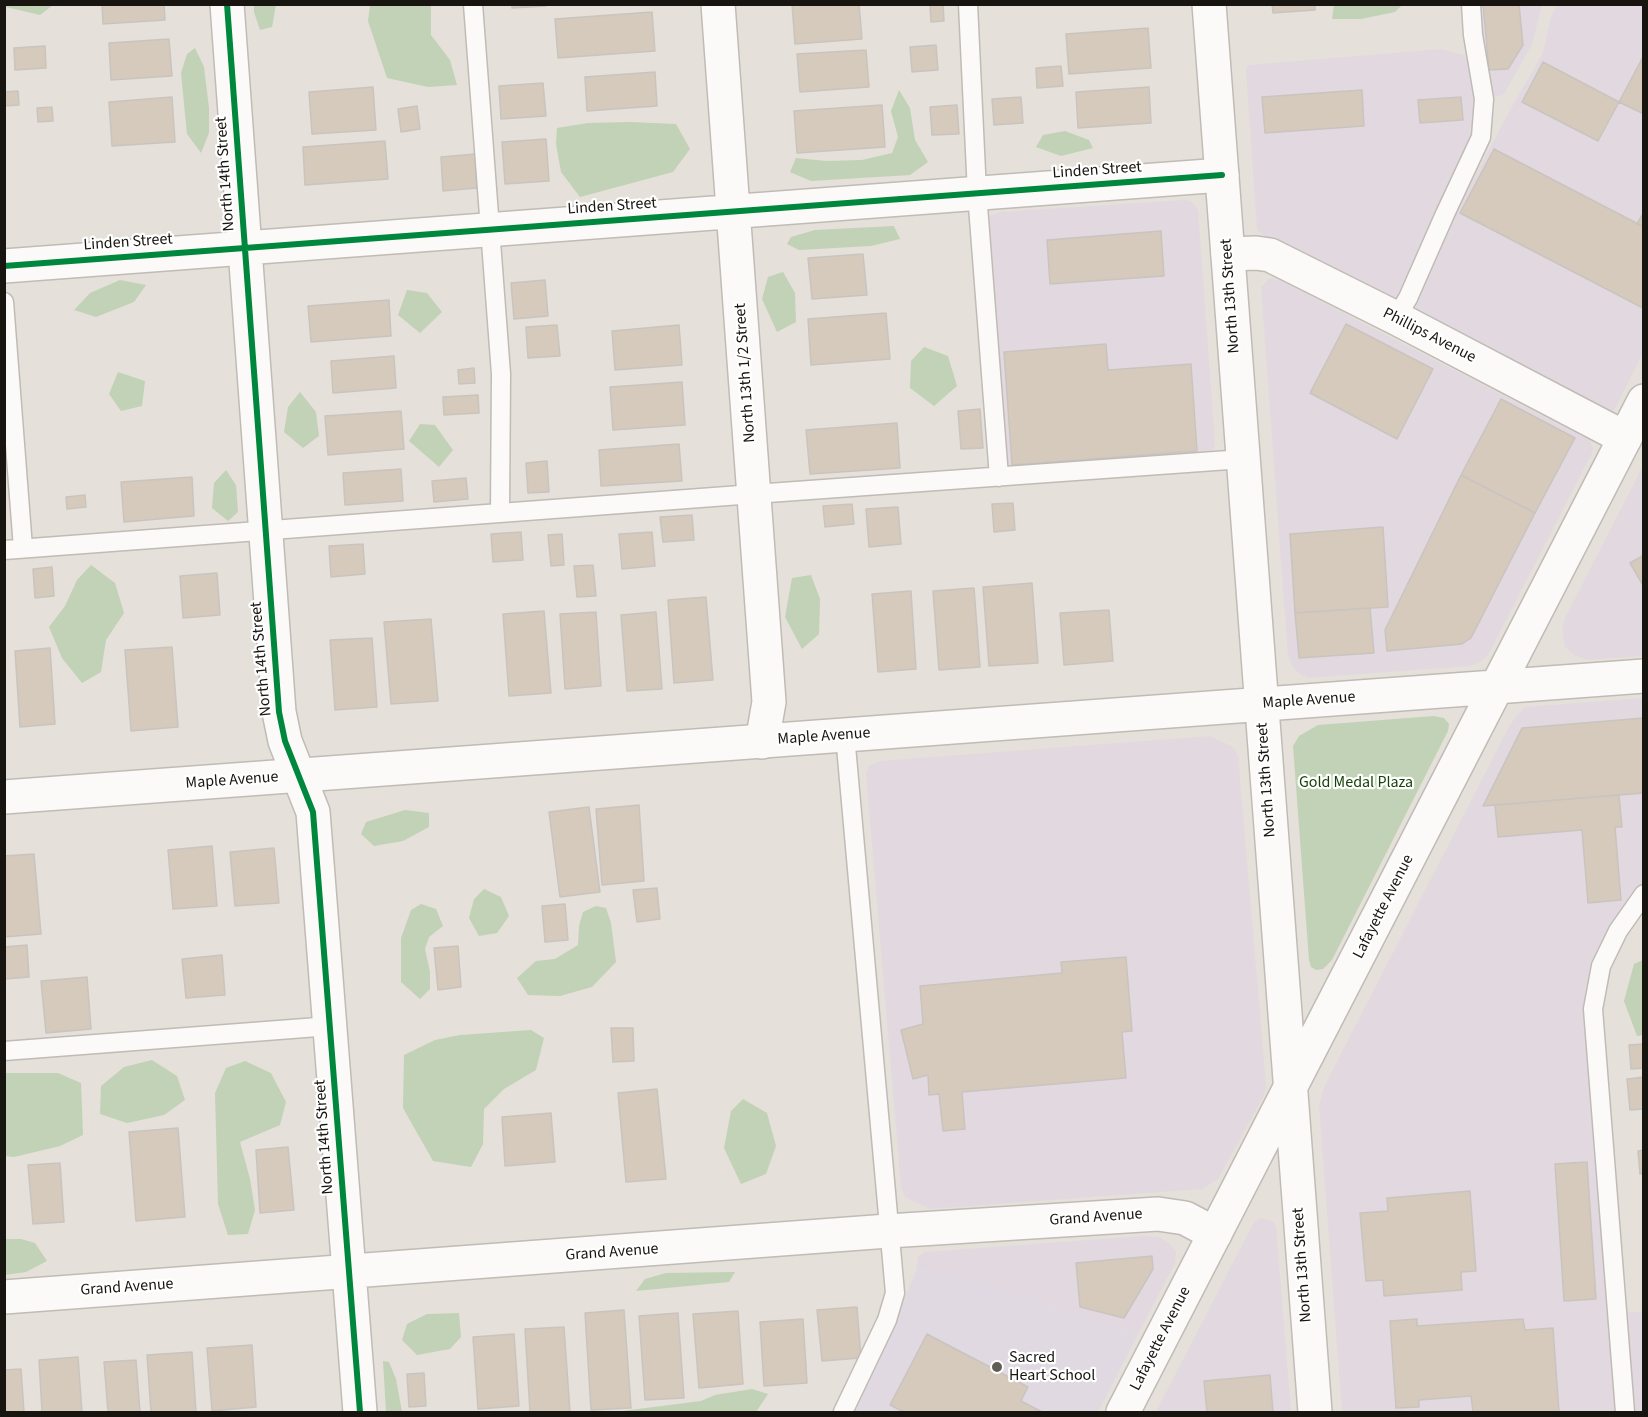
<!DOCTYPE html>
<style>
body{margin:0}
#map{position:relative;width:1648px;height:1417px;overflow:hidden;background:#e5e0d9;font-family:"Source Sans 3",sans-serif}
canvas{display:block}
.frame{position:absolute;inset:0;border:6px solid #181510;pointer-events:none}
</style>
<div id="map">
<canvas width="1648" height="1417"></canvas>
<div class="frame"></div>
</div>
<script>
const c = document.querySelector('canvas').getContext('2d');
c.lineJoin = 'round';
function fill(path, color) { c.fillStyle = color; c.fill(path, 'evenodd'); }
const toPath = rows => new Path2D(rows.map(r => 'M' + r).join(''));
function stroke(path, color, width, dash) { c.strokeStyle = color; c.lineWidth = width; c.lineCap = dash ? 'butt' : 'round'; c.setLineDash(dash || []); c.stroke(path); }
function write(font, color, halo, rows, align = 'center') {
  c.font = font + ' "Source Sans 3",sans-serif'; c.lineWidth = 4.5; c.setLineDash([]); c.textBaseline = 'middle'; c.strokeStyle = halo; c.fillStyle = color; for (const [text, x, y, turn = 0] of rows) {
    c.save(); c.translate(x, y); c.rotate((+turn || 0) * Math.PI / 180); c.textAlign = isNaN(turn) ? turn : align; if (halo) c.strokeText(text, 0, 0); c.fillText(text, 0, 0); c.restore();
  }
}
fill(toPath([
 [1478,5,1542,5,1532,44,1504,94,1498,97,1493,95,1488,82],
 [1557,5,1643,5,1643,353,1615,409,1611,412,1608,412,1420,313,1416,309,1416,303,1453,218,1509,112,1543,53,1551,17],
 [1442,49,1464,55,1467,61,1471,74,1474,100,1473,132,1406,289,1400,298,1394,301,1264,236,1257,230,1246,69,1248,65],
 [1185,200,1192,202,1198,211,1215,445,1212,451,1207,455,1013,468,1007,466,1004,460,987,221,989,216,1000,212],
 [1270,278,1282,281,1589,440,1593,447,1592,453,1488,655,1479,663,1469,666,1308,678,1297,672,1292,665,1288,656,1261,287],
 [1643,466,1643,656,1587,660,1574,655,1565,647,1562,628,1565,618],
 [1643,698,1643,885,1631,900,1600,947,1586,986,1583,1007,1617,1412,1342,1412,1319,1105,1324,1087,1510,725,1518,714,1525,707],
 [1210,736,1233,747,1238,756,1266,1085,1265,1093,1218,1179,1202,1189,1187,1190,930,1209,905,1197,901,1187,866,773,869,766,880,761],
 [1260,1218,1274,1222,1276,1227,1291,1412,1156,1412,1254,1222],
 [1143,1236,1159,1237,1169,1243,1176,1252,1175,1263,1138,1334,953,1274,916,1271,918,1257,925,1252],
 [1643,1311,1643,1412,1635,1412,1627,1313]
]), '#e2d9e0');
fill(toPath([
 [916,1271,953,1274,1138,1334,1098,1412,852,1412,895,1322]
]), '#e0d9e2');
fill(toPath([
 [6,5,6,4,53,5,40,15,6,7],
 [254,5,276,5,272,27,260,30,254,12],
 [370,5,431,5,431,35,450,60,457,85,428,87,387,78,368,21],
 [1334,5,1334,4,1402,5,1395,12,1361,19,1332,19],
 [195,48,204,67,209,108,209,133,201,153,187,134,181,73,187,54],
 [899,90,910,108,915,140,928,162,910,175,811,181,790,172,796,158,826,161,862,160,892,153,898,137,891,111],
 [630,122,676,124,690,149,673,172,580,197,561,172,556,144,557,128,588,123],
 [1065,131,1089,140,1093,148,1061,156,1036,147,1043,135],
 [894,226,900,239,871,246,799,250,787,244,791,237,815,230],
 [783,272,795,293,796,322,777,332,762,299,768,277],
 [120,280,146,285,134,302,96,317,74,310,90,293],
 [407,290,427,293,442,312,420,333,398,315],
 [924,347,948,356,957,386,934,406,910,388,911,361],
 [118,372,145,381,142,406,121,411,109,394],
 [300,392,316,412,319,436,303,448,284,432,288,407],
 [420,424,435,425,453,450,439,467,409,441],
 [226,470,236,485,238,512,228,521,212,508,214,483],
 [91,565,115,583,124,613,106,640,101,672,82,683,62,658,49,627,65,606,77,580],
 [811,575,820,599,819,634,802,649,785,617,792,578],
 [1434,716,1444,718,1449,724,1448,731,1332,960,1323,969,1316,970,1311,967,1309,960,1293,746,1299,736,1318,725],
 [405,810,429,813,429,827,403,841,374,846,361,834,366,822],
 [484,889,501,897,509,916,497,933,479,936,469,918,474,899],
 [421,904,436,909,443,926,429,937,425,949,430,972,430,989,420,999,401,982,401,938,411,910],
 [596,906,606,908,611,923,616,962,592,987,560,996,528,995,517,978,536,961,555,959,578,945,579,926,583,912],
 [1643,960,1643,1035,1637,1036,1624,1001,1634,964],
 [531,1030,544,1038,536,1070,504,1089,484,1109,483,1144,471,1167,433,1161,403,1108,404,1055,435,1040,460,1035],
 [152,1060,177,1076,185,1100,164,1115,127,1123,100,1114,101,1086,124,1067],
 [245,1061,271,1073,286,1102,280,1125,240,1142,250,1179,255,1210,248,1234,228,1235,218,1204,215,1093,226,1068],
 [5,1073,58,1073,81,1083,83,1135,60,1146,14,1157,5,1156],
 [743,1099,767,1113,776,1146,766,1174,741,1184,724,1148,731,1111],
 [5,1239,21,1239,35,1243,47,1261,26,1272,5,1275],
 [735,1272,729,1282,636,1291,645,1279,666,1273],
 [459,1313,461,1337,450,1349,417,1355,402,1340,407,1324,427,1314],
 [383,1361,389,1362,396,1379,402,1412,386,1412],
 [752,1389,768,1394,756,1412,614,1412,701,1401,715,1395]
]), '#c1d2b6');
const building = toPath([
 [102,4,164,4,165,20,103,24,102,4],
 [512,4,546,4,546,6,512,8,512,4],
 [792,4,859,4,862,39,795,44,792,4],
 [943,4,944,21,931,22,930,5,943,4],
 [1272,4,1315,4,1315,10,1273,13,1272,4],
 [1483,4,1519,4,1523,45,1508,69,1489,70,1483,4],
 [652,12,655,51,558,58,555,19,652,12],
 [1148,28,1151,68,1069,74,1066,34,1148,28],
 [169,39,172,76,111,80,109,43,169,39],
 [936,45,938,70,912,72,910,47,936,45],
 [45,46,46,68,15,70,14,48,45,46],
 [866,50,869,87,800,92,797,54,866,50],
 [1644,55,1644,114,1619,102,1644,55],
 [1543,62,1619,102,1598,141,1522,102,1543,62],
 [1061,66,1063,86,1037,88,1036,68,1061,66],
 [655,72,657,106,587,111,585,77,655,72],
 [543,83,546,116,501,119,499,86,543,83],
 [373,87,376,130,312,134,309,92,373,87],
 [1149,87,1151,123,1078,128,1076,92,1149,87],
 [1362,90,1364,126,1265,133,1262,97,1362,90],
 [18,91,19,105,4,106,4,92,18,91],
 [172,97,175,142,112,146,109,102,172,97],
 [1021,97,1023,123,994,125,992,99,1021,97],
 [1461,97,1463,120,1420,123,1418,100,1461,97],
 [882,105,885,147,797,153,794,111,882,105],
 [957,105,959,134,932,135,930,107,957,105],
 [417,106,420,129,401,132,398,109,417,106],
 [52,107,53,121,38,122,37,108,52,107],
 [546,139,549,181,505,184,502,142,546,139],
 [385,141,388,179,305,185,303,147,385,141],
 [1494,149,1644,227,1643,308,1460,213,1494,149],
 [475,154,477,188,443,191,441,157,475,154],
 [1644,212,1644,227,1637,224,1644,212],
 [1161,231,1164,276,1050,284,1047,240,1161,231],
 [863,254,867,295,812,299,808,258,863,254],
 [545,280,548,316,514,319,511,283,545,280],
 [389,300,391,336,311,342,308,306,389,300],
 [886,313,890,359,811,365,808,319,886,313],
 [1346,324,1433,369,1397,439,1310,393,1346,324],
 [557,325,560,356,528,358,526,327,557,325],
 [679,325,682,365,615,370,612,331,679,325],
 [1106,344,1108,370,1191,364,1197,451,1012,465,1004,352,1106,344],
 [394,356,396,388,333,393,331,361,394,356],
 [474,368,475,383,459,384,458,370,474,368],
 [682,382,685,425,613,430,610,387,682,382],
 [478,395,479,413,444,415,443,397,478,395],
 [1501,399,1575,438,1535,513,1461,475,1501,399],
 [980,409,983,448,961,449,958,411,980,409],
 [401,411,404,449,328,455,325,416,401,411],
 [897,423,900,468,810,474,806,430,897,423],
 [679,444,682,481,601,486,599,450,679,444],
 [547,461,549,492,528,493,526,463,547,461],
 [401,469,403,501,345,505,343,473,401,469],
 [1461,475,1535,513,1471,638,1462,644,1387,651,1385,630,1461,475],
 [192,477,194,516,124,522,121,482,192,477],
 [466,478,468,499,434,502,432,481,466,478],
 [85,495,86,507,67,509,66,497,85,495],
 [1013,503,1015,530,994,532,992,504,1013,503],
 [852,504,854,524,825,527,823,506,852,504],
 [898,507,901,544,869,547,866,509,898,507],
 [692,515,694,540,663,542,660,517,692,515],
 [1383,527,1388,607,1295,613,1290,534,1383,527],
 [521,532,523,560,493,562,491,534,521,532],
 [652,532,655,566,622,569,619,534,652,532],
 [562,534,564,565,551,566,548,535,562,534],
 [363,544,365,574,331,577,329,546,363,544],
 [1644,555,1644,587,1630,563,1644,555],
 [593,565,596,596,577,597,574,566,593,565],
 [52,567,54,596,35,598,33,569,52,567],
 [217,573,220,615,183,618,180,576,217,573],
 [1032,583,1038,663,989,666,983,587,1032,583],
 [974,588,980,667,939,670,933,591,974,588],
 [911,591,916,669,878,672,872,594,911,591],
 [706,597,713,680,674,683,668,600,706,597],
 [1370,608,1374,653,1299,658,1295,613,1370,608],
 [1109,610,1113,661,1064,665,1060,613,1109,610],
 [544,611,551,693,509,696,503,614,544,611],
 [596,612,601,686,565,689,560,614,596,612],
 [656,612,662,689,627,691,621,615,656,612],
 [431,619,438,701,391,704,384,622,431,619],
 [372,638,377,707,335,710,330,640,372,638],
 [172,647,178,727,131,731,125,650,172,647],
 [50,648,55,724,20,727,15,651,50,648],
 [1644,718,1644,793,1483,806,1522,728,1644,718],
 [1619,795,1622,827,1615,827,1621,900,1588,903,1582,830,1498,837,1495,805,1619,795],
 [639,805,644,881,602,885,596,809,639,805],
 [589,807,600,892,560,897,549,812,589,807],
 [212,846,217,906,173,909,168,850,212,846],
 [274,848,279,903,235,906,230,852,274,848],
 [34,854,41,934,4,937,4,856,34,854],
 [657,888,660,919,637,922,633,890,657,888],
 [565,904,568,940,545,942,542,906,565,904],
 [27,945,29,977,5,979,4,947,27,945],
 [458,946,461,987,438,990,434,948,458,946],
 [222,955,225,995,186,998,182,959,222,955],
 [1126,957,1132,1031,1122,1032,1126,1078,962,1092,965,1129,943,1131,939,1094,929,1095,928,1075,913,1079,901,1030,923,1024,920,986,1062,973,1061,962,1126,957],
 [87,977,91,1029,46,1033,41,981,87,977],
 [611,1028,633,1028,634,1061,613,1062,611,1028],
 [1644,1044,1644,1068,1631,1069,1629,1045,1644,1044],
 [1644,1077,1644,1109,1630,1110,1627,1079,1644,1077],
 [657,1089,666,1179,626,1182,618,1093,657,1089],
 [551,1113,555,1162,505,1166,502,1117,551,1113],
 [178,1128,185,1217,136,1221,129,1132,178,1128],
 [288,1147,294,1210,260,1213,256,1150,288,1147],
 [1644,1150,1644,1173,1640,1174,1638,1151,1644,1150],
 [1587,1162,1596,1299,1564,1301,1555,1164,1587,1162],
 [60,1163,64,1222,33,1224,28,1165,60,1163],
 [1470,1191,1476,1271,1461,1272,1462,1290,1384,1296,1383,1280,1366,1281,1360,1213,1388,1211,1387,1198,1470,1191],
 [1152,1256,1153,1269,1124,1318,1080,1307,1076,1263,1152,1256],
 [857,1307,861,1358,822,1361,817,1310,857,1307],
 [624,1310,631,1408,591,1410,585,1313,624,1310],
 [738,1311,743,1384,699,1388,693,1314,738,1311],
 [678,1313,684,1398,645,1400,639,1316,678,1313],
 [803,1319,807,1383,764,1386,760,1322,803,1319],
 [1417,1319,1417,1326,1523,1319,1525,1330,1553,1328,1559,1412,1473,1412,1471,1396,1419,1400,1419,1407,1396,1408,1390,1321,1417,1319],
 [564,1327,570,1412,530,1412,525,1329,564,1327],
 [514,1334,519,1406,478,1409,473,1337,514,1334],
 [927,1334,1028,1387,1021,1401,1042,1412,904,1412,890,1405,927,1334],
 [252,1345,256,1407,212,1411,207,1348,252,1345],
 [192,1352,196,1412,151,1412,147,1355,192,1352],
 [78,1357,82,1412,42,1412,39,1360,78,1357],
 [136,1360,140,1412,108,1412,104,1362,136,1360],
 [21,1369,24,1412,4,1412,4,1370,21,1369],
 [424,1373,426,1406,409,1407,407,1374,424,1373],
 [1270,1375,1273,1412,1207,1412,1204,1381,1270,1375]
]);
fill(building, '#d5cabc');
stroke(building, '#c9c4bf', 1.5);
const lane = toPath([
 [473,4,501,374,500,512],
 [968,4,977,193,999,477],
 [4,302,23,548],
 [1396,318,1408,298,1445,214,1481,137,1484,99,1473,35,1471,4],
 [4,550,754,494,1243,459],
 [4,1051,331,1026],
 [843,1412,887,1320,895,1293,845,735],
 [1625,1412,1593,1009,1601,966,1618,931,1644,894]
]);
const street = toPath([
 [227,4,279,712,285,741,313,812,360,1412],
 [718,4,769,702,762,742],
 [1228,254,1256,253,1270,255,1396,318,1625,438],
 [4,266,1222,175],
 [4,1297,888,1231,1158,1214,1185,1218,1215,1234]
]);
const secondary = toPath([
 [1209,4,1315,1412],
 [4,797,1644,676],
 [1123,1412,1644,401]
]);
stroke(lane, '#c0bbb5', 21);
stroke(street, '#c0bbb5', 36);
stroke(secondary, '#c0bbb5', 36);
stroke(lane, '#fbfaf9', 18);
stroke(street, '#fbfaf9', 33);
stroke(secondary, '#fbfaf9', 33);
stroke(toPath([
 [227,4,279,712,285,741,313,812,360,1412],
 [4,266,1222,175]
]), '#00873e', 6);
for (const [x, y, r, color] of [
 [997,1367,6,"#605c56"]
]) { const dot = new Path2D(); dot.arc(x, y, r, 0, 2 * Math.PI); c.fillStyle = color; c.fill(dot); stroke(dot, '#fff', 2); }
write('16px', '#181510', '#fff', [
 ["Linden Street",1097,171,-4],
 ["North 14th Street",226,174,-94],
 ["Linden Street",612,207,-4],
 ["Linden Street",128,243,-4],
 ["North 13th Street",1231,296,-94],
 ["Phillips Avenue",1429,336,27],
 ["North 13th 1/2 Street",746,373,-94],
 ["North 14th Street",262,659,-95],
 ["Maple Avenue",1309,701,-4],
 ["Maple Avenue",824,737,-4],
 ["North 13th Street",1267,780,-94],
 ["Maple Avenue",232,781,-4],
 ["Lafayette Avenue",1384,907,-63],
 ["North 14th Street",325,1137,-94],
 ["Grand Avenue",1096,1218,-4],
 ["Grand Avenue",612,1253,-4],
 ["North 13th Street",1303,1265,-94],
 ["Grand Avenue",127,1288,-4],
 ["Lafayette Avenue",1161,1339,-63]
]);
write('16px', '#184308', '#fff', [
 ["Gold Medal Plaza",1356,783]
]);
write('16px', '#181510', '#fff', [
 ["Sacred",1009,1358],
 ["Heart School",1009,1376]
], 'left');
</script>
